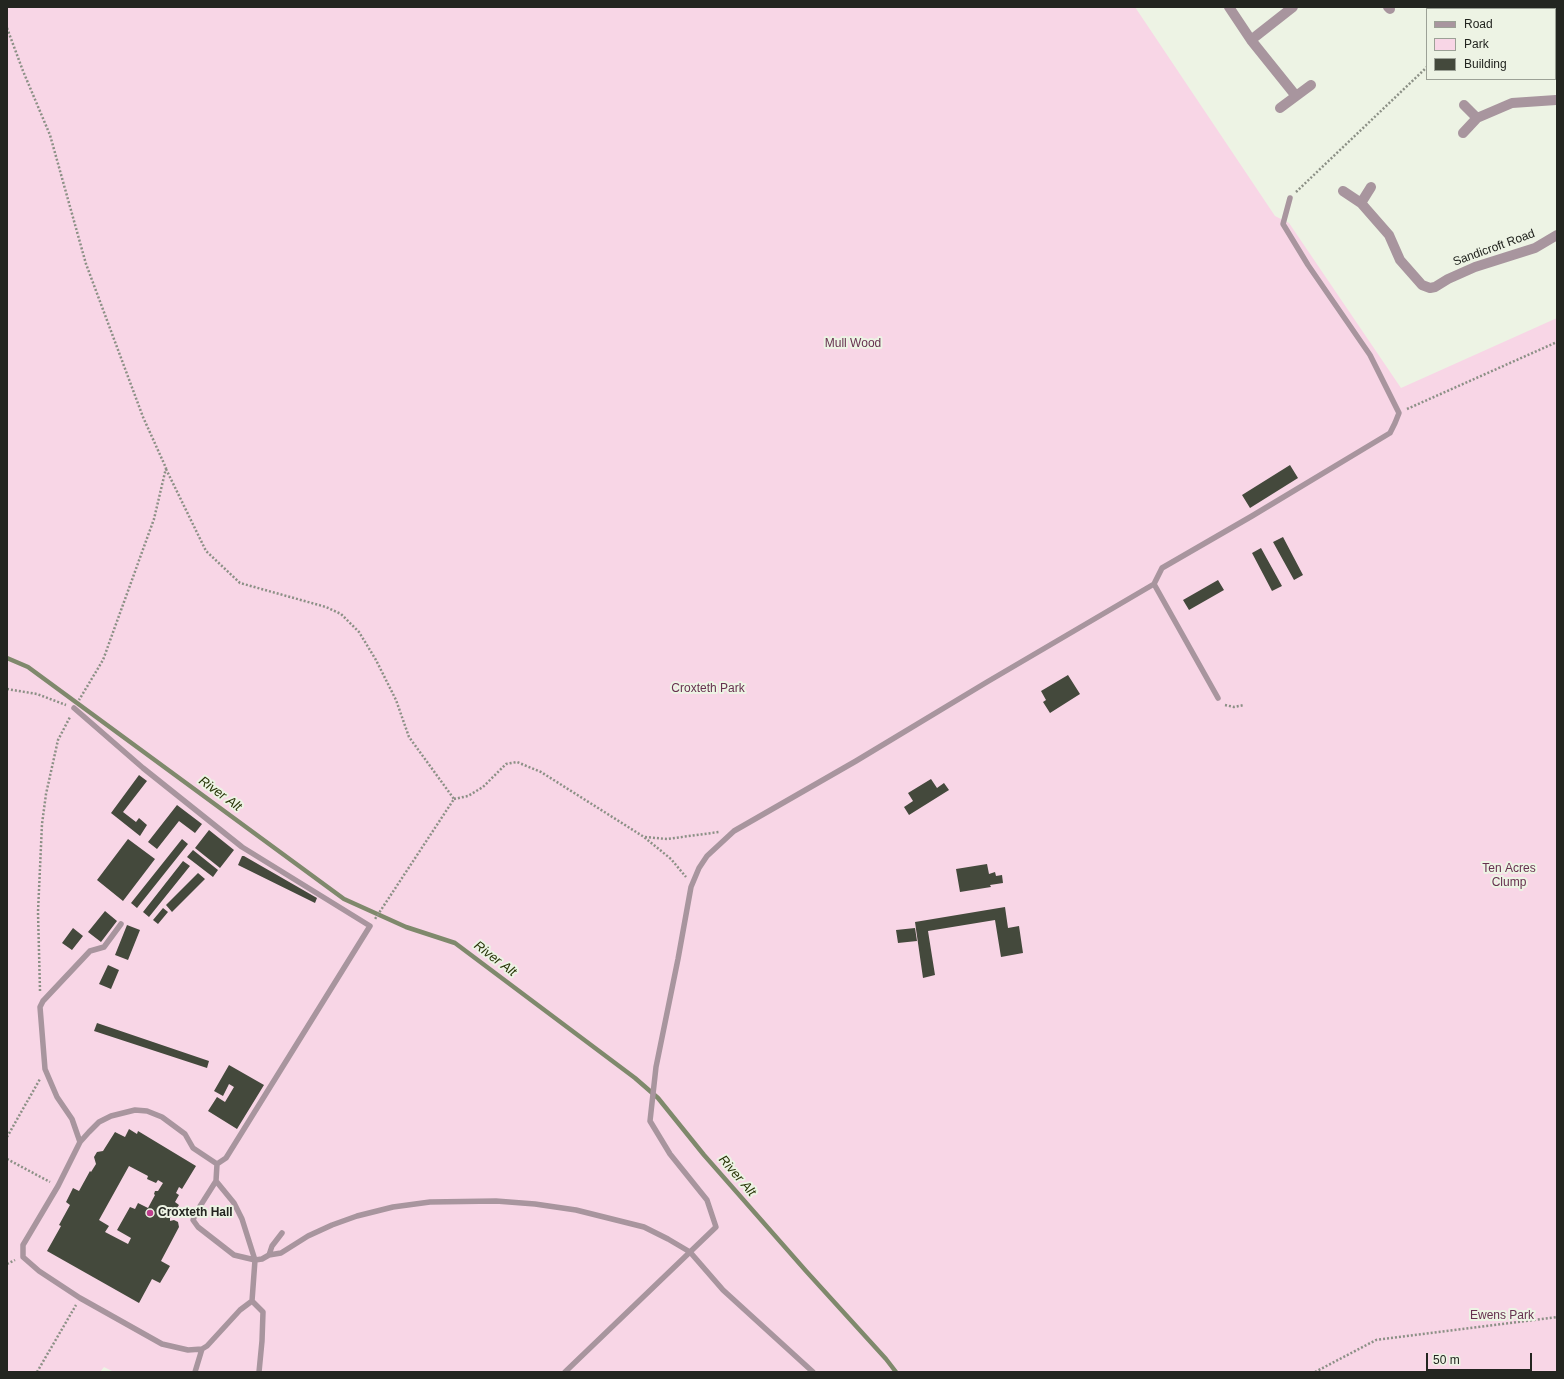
<!DOCTYPE html>
<style>
body{margin:0}
#map{position:relative;width:1564px;height:1379px;overflow:hidden;background:#edf3e4;font-family:Arial,sans-serif}
canvas{display:block}
.frame{position:absolute;inset:0;border:8px solid #232520;pointer-events:none}
.legend{position:absolute;left:1426px;top:8px;width:130px;height:72px;box-sizing:border-box;background:#edf3e4;border:1px solid #9ca196;margin:0;padding:5px 7px;list-style:none;font-size:12px;color:#232520}
.legend li{display:flex;align-items:center;gap:8px;height:20px}
.legend b{width:20px;border:1px solid #9ca196}
.scale{position:absolute;left:1426px;top:1353px;width:106px;height:18px;box-sizing:border-box;border:2px solid #232520;border-top:0;padding-left:5px;font-size:12px;line-height:14px;white-space:nowrap;color:#232520;-webkit-text-stroke:3px #edf3e4;paint-order:stroke}
</style>
<div id="map">
<canvas width="1564" height="1379"></canvas>
<div class="frame"></div>
<ul class="legend">
<li><b style="height:5px;background:#a8959e"></b>Road</li>
<li><b style="height:11px;background:#f8d6e6"></b>Park</li>
<li><b style="height:11px;background:#44493c"></b>Building</li>
</ul>
<div class="scale">50 m</div>
</div>
<script>
const c = document.querySelector('canvas').getContext('2d');
c.lineJoin = 'round';
function fill(path, color) { c.fillStyle = color; c.fill(path, 'evenodd'); }
const toPath = rows => new Path2D(rows.map(r => 'M' + r).join(''));
function stroke(path, color, width, dash) { c.strokeStyle = color; c.lineWidth = width; c.lineCap = dash ? 'butt' : 'round'; c.setLineDash(dash || []); c.stroke(path); }
function write(font, color, halo, rows, align = 'center') {
  c.font = font + ' Arial,sans-serif'; c.lineWidth = 4; c.setLineDash([]); c.textBaseline = 'middle'; c.strokeStyle = halo; c.fillStyle = color; for (const [text, x, y, turn = 0] of rows) {
    c.save(); c.translate(x, y); c.rotate((+turn || 0) * Math.PI / 180); c.textAlign = isNaN(turn) ? turn : align; if (halo) c.strokeText(text, 0, 0); c.fillText(text, 0, 0); c.restore();
  }
}
fill(toPath([
 [7,7,1135,7,1275,216,1289,223,1401,388,1557,318,1557,1372,114,1372,104,1367,100,1372,7,1372]
]), '#f8d6e6');
stroke(toPath([
 [7,658,28,667,344,899,406,927,455,943,635,1078,658,1098,704,1155,806,1271,886,1359,896,1372]
]), '#7f896c', 4.5);
fill(toPath([
 [1290,465,1298,478,1250,508,1242,495],
 [1283,537,1303,575,1294,580,1273,542],
 [1261,548,1282,586,1272,591,1252,553],
 [1218,580,1224,590,1189,610,1183,600],
 [1068,675,1080,694,1050,713,1043,702,1046,700,1041,691],
 [139,775,147,781,123,812,136,822,139,818,147,825,140,836,111,813],
 [931,779,937,788,944,783,949,790,909,815,904,807,913,801,908,793],
 [177,805,202,824,195,833,179,821,157,849,148,842],
 [209,830,234,850,220,868,195,848],
 [128,839,155,859,123,901,97,880],
 [182,839,188,844,137,908,131,903],
 [193,850,218,870,213,877,187,857],
 [242,856,244,856,317,898,315,903,238,865],
 [183,861,190,866,149,917,143,912],
 [987,864,989,874,995,872,996,876,1002,875,1003,883,990,885,991,887,960,892,956,869],
 [198,873,205,879,172,912,166,905],
 [1005,907,1008,928,1019,926,1023,953,1001,957,995,920,928,931,935,975,923,978,915,922],
 [163,908,168,912,158,924,153,920],
 [105,911,117,921,101,942,88,932],
 [127,925,140,930,128,960,115,955],
 [73,928,83,936,72,950,62,943],
 [915,928,917,941,898,943,896,930],
 [108,965,119,970,111,989,99,984],
 [97,1023,209,1061,207,1068,94,1031],
 [229,1065,264,1085,237,1129,208,1111,217,1097,225,1102,234,1087,229,1084,223,1096,214,1091],
 [129,1129,137,1134,138,1131,196,1166,182,1189,179,1187,176,1193,179,1195,175,1202,179,1205,170,1218,170,1221,174,1220,178,1222,179,1227,161,1261,170,1266,160,1283,152,1279,139,1303,47,1251,61,1226,59,1225,70,1205,66,1202,73,1188,79,1191,90,1171,91,1172,96,1164,94,1157,97,1152,103,1151,115,1132,125,1137],
 [129,1166,148,1176,147,1179,156,1183,158,1180,163,1183,158,1191,155,1191,154,1194,155,1195,148,1208,138,1203,135,1209,130,1207,117,1230,131,1238,128,1244,105,1232,109,1226,99,1220]
]), '#44493c');
stroke(toPath([
 [1485,9,1487,7],
 [7,28,23,71,50,135,86,264,143,417,166,468,154,519,103,660,79,700],
 [1296,192,1427,67],
 [1407,409,1557,342],
 [166,469,206,551,240,583,326,607,341,614,359,632,376,660,396,700,409,737,454,799,375,919],
 [7,689,37,694,66,705],
 [1225,705,1234,707,1244,705],
 [454,799,468,796,483,787,506,764,517,762,541,772,644,837,671,859,686,877],
 [645,837,667,839,719,832],
 [40,991,38,912,42,824,46,794,58,740,70,717],
 [7,1137,40,1079],
 [7,1159,50,1182],
 [7,1264,15,1260],
 [37,1372,76,1305],
 [1315,1372,1376,1340,1557,1317]
]), '#8c9086', 2.5, [2, 2]);
stroke(toPath([
 [1154,584,1218,698],
 [74,708,143,768,242,847,370,926,226,1158,217,1164,193,1148,185,1134,162,1117,147,1111,135,1110,111,1116,99,1122,89,1132,80,1142,58,1186,23,1245,23,1257,39,1271,80,1298,162,1344,188,1350,202,1349,207,1346,240,1310,252,1301,255,1260,262,1259,269,1255,281,1253,308,1236,332,1225,357,1216,393,1207,430,1202,496,1201,535,1204,576,1210,644,1227,668,1239,690,1252,716,1227,707,1200,670,1154,650,1121,656,1067,678,959,691,887,699,868,707,856,734,831,856,761,987,682,1154,584,1162,568,1252,516,1390,433,1395,423,1399,413,1370,355,1308,265,1283,224,1290,198],
 [80,1142,72,1119,57,1097,45,1069,40,1007,43,1001,90,951,104,947,121,924],
 [216,1181,234,1203,242,1219,255,1260,234,1255,198,1227,193,1220,197,1211,216,1181,217,1164],
 [269,1255,272,1246,282,1233],
 [252,1301,263,1312,262,1341,259,1372],
 [195,1372,202,1349],
 [565,1372,690,1252,723,1290,813,1372]
]), '#a8959e', 5.5);
stroke(toPath([
 [1229,7,1251,40,1296,96],
 [1388,7,1390,9],
 [1251,40,1293,7],
 [1464,105,1477,118],
 [1280,108,1311,85],
 [1463,133,1477,118,1512,103,1556,100],
 [1343,191,1361,203,1389,235,1400,260,1422,285,1430,288,1435,287,1448,279,1475,267,1535,248,1557,235],
 [1361,203,1371,187]
]), '#a8959e', 10);
for (const [x, y, r, color] of [
 [150,1213,4,"#bd3e8c"]
]) { const dot = new Path2D(); dot.arc(x, y, r, 0, 2 * Math.PI); c.fillStyle = color; c.fill(dot); stroke(dot, '#edf3e4', 1.5); }
write('12px', '#232520', '#edf3e4', [
 ["Sandicroft Road",1494,248,-20]
]);
write('12px', '#66314f', '#edf3e4', [
 ["Mull Wood",853,344],
 ["Croxteth Park",708,689],
 ["Ten Acres",1509,869],
 ["Clump",1509,883],
 ["Ewens Park",1502,1316]
]);
write('bold 12px', '#232520', '#edf3e4', [
 ["Croxteth Hall",158,1213]
], 'left');
write('italic 13px', '#283507', '#edf3e4', [
 ["River Alt",220,794,36],
 ["River Alt",495,959,37],
 ["River Alt",737,1176,49]
]);
</script>
